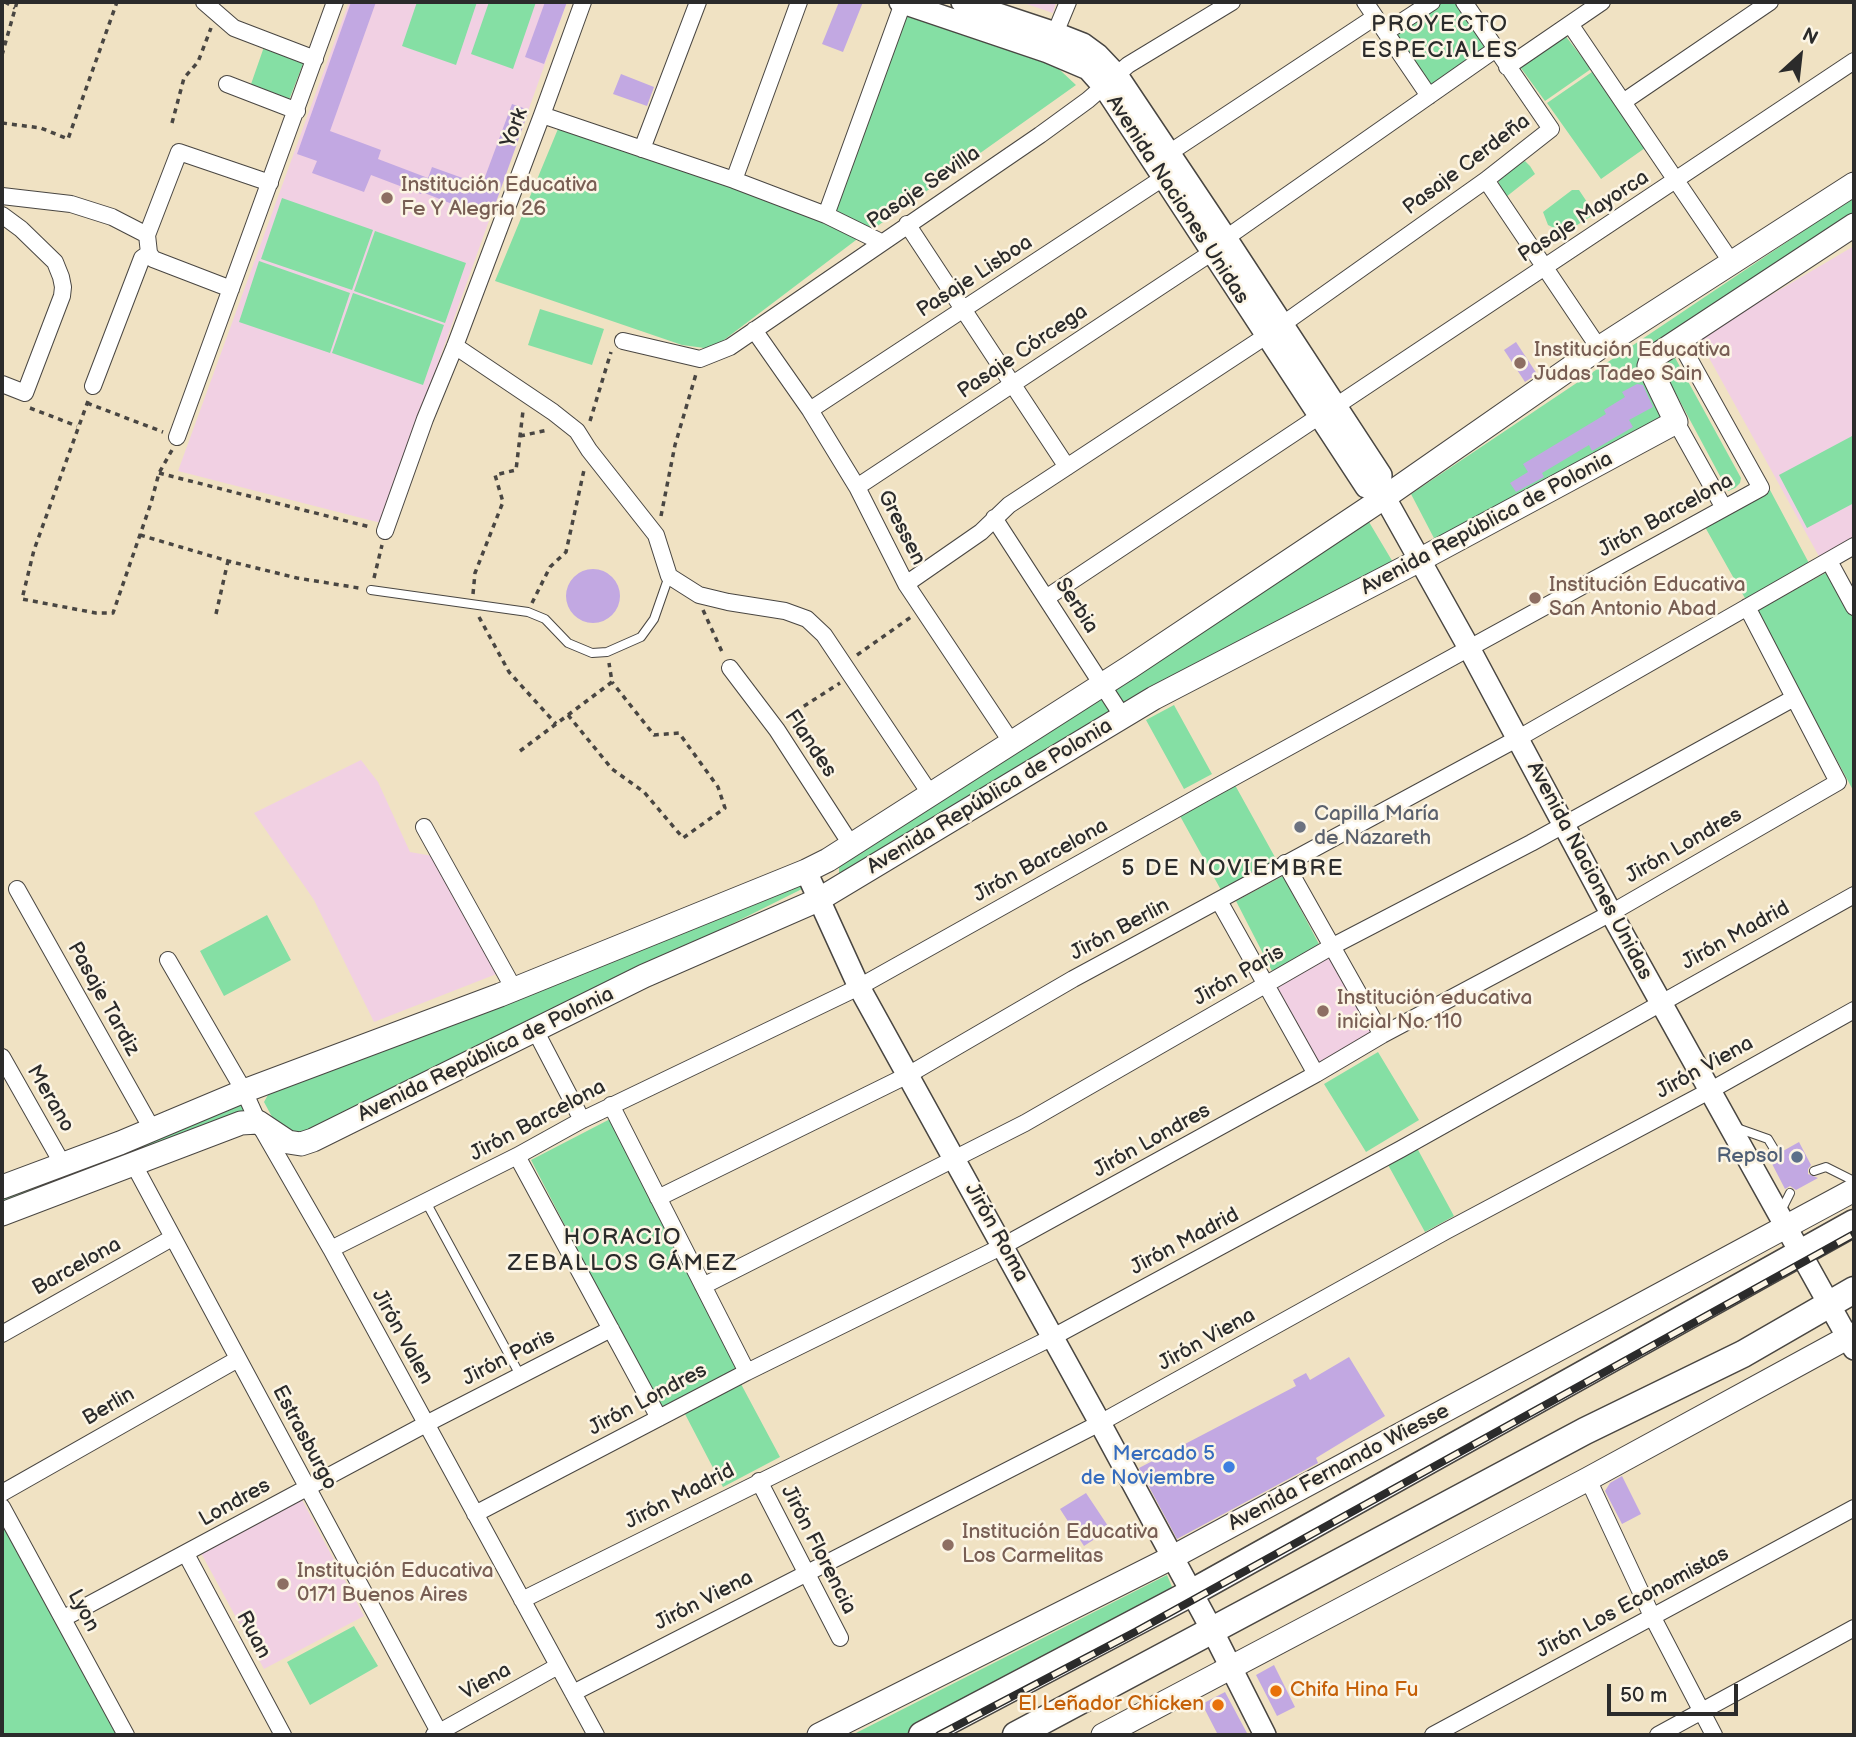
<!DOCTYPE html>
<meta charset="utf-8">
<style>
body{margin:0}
#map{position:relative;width:1856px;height:1737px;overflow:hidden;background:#f0e2c3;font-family:"Balsamiq Sans",sans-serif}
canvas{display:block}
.frame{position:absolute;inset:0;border:4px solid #2b2b2b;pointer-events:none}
.north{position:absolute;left:1765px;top:21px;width:70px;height:70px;-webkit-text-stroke:5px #fcf5e5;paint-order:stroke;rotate:27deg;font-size:19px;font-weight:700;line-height:28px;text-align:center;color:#2b2b2b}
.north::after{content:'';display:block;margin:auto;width:24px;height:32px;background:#2b2b2b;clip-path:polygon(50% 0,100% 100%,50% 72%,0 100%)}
.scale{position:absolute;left:1607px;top:1684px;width:131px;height:32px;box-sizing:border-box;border:4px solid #2b2b2b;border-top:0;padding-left:9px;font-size:21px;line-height:24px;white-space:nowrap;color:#2b2b2b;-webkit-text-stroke:5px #fcf5e5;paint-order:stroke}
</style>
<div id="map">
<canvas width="1856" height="1737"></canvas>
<div class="frame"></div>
<div class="north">N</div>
<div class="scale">50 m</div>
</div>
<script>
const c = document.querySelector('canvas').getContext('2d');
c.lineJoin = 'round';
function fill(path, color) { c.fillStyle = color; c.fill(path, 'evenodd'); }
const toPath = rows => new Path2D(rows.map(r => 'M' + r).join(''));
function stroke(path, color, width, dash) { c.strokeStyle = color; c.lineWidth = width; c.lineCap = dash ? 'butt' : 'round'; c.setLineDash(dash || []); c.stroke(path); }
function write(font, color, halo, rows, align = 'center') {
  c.font = font + ' "Balsamiq Sans",sans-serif'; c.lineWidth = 5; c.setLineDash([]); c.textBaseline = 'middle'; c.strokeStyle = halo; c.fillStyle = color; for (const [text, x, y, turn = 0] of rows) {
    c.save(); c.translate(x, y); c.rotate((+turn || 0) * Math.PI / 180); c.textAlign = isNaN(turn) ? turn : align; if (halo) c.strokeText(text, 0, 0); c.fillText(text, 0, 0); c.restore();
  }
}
fill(toPath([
 [349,2,567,2,381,523,178,471],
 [1021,2,1056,2,1053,13],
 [1854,246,1854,541,1821,560,1698,338],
 [361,760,378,782,410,852,438,857,499,973,374,1022,314,900,254,813],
 [1330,953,1376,1034,1317,1069,1270,987],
 [301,1498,364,1616,264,1669,201,1553]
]), '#f1d0e3');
fill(toPath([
 [417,2,477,2,456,65,402,46],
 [489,2,536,2,513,69,471,54],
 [1438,2,1461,2,1492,48,1429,92,1389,33],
 [902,8,1046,57,1076,85,869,232,829,212],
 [1564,34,1591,69,1545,101,1518,64],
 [265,44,305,59,289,100,250,87],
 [1592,72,1645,148,1601,179,1547,103],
 [560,124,785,200,860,237,712,349,682,345,495,281],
 [1525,161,1530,166,1535,174,1506,197,1502,193,1497,177],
 [1572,190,1579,190,1595,214,1564,233,1548,225,1543,212],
 [1854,197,1854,216,1642,361,1664,410,1662,421,1436,542,1411,494],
 [282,198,373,230,352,290,261,259],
 [375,231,466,263,445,323,354,291],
 [259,261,350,293,330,353,239,322],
 [353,293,444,325,423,385,332,353],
 [540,309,604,329,592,365,528,345],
 [1673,354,1741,478,1740,483,1735,488,1728,491,1661,366,1662,361],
 [1854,435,1854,503,1807,528,1779,475],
 [1770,490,1810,565,1746,600,1705,527],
 [1369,522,1394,564,839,875,839,864,1124,685],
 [1829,571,1854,618,1854,792,1757,611],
 [1174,705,1212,774,1184,789,1146,720],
 [1235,785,1276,859,1221,890,1180,816],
 [1283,876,1320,946,1272,971,1236,901],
 [807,883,802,889,302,1138,278,1128,264,1102,269,1093],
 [267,915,291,960,224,996,200,951],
 [1378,1052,1419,1120,1366,1152,1324,1084],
 [241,1103,245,1115,2,1210,2,1196],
 [614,1117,743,1369,666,1412,659,1407,531,1160],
 [1417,1148,1454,1216,1425,1232,1387,1163],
 [741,1384,780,1457,723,1487,685,1414],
 [2,1524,119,1735,2,1735],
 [1167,1575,1176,1596,917,1735,852,1735],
 [354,1626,378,1666,310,1705,287,1662]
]), '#85dfa4');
fill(toPath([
 [351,2,376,2,330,131,381,150,378,159,428,178,432,167,482,185,512,104,529,110,490,219,422,192,421,194,371,175,364,192,312,173,317,161,297,154],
 [545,2,567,2,544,64,525,57],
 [839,2,863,2,843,52,822,44],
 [621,74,654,87,647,106,613,94],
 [1516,342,1537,374,1525,382,1504,350],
 [1637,384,1643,385,1653,407,1629,420,1633,427,1592,451,1589,445,1542,473,1544,477,1516,492,1510,483,1528,472,1523,464,1606,414,1604,410,1625,397,1622,392],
 '566 596a27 27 0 1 1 54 0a27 27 0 1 1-54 0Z',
 [1799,1142,1811,1165,1808,1169,1808,1174,1818,1178,1796,1190,1790,1186,1785,1189,1769,1158,1780,1160,1783,1157,1783,1151],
 [1349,1357,1385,1416,1316,1458,1318,1463,1177,1539,1139,1468,1296,1386,1293,1380,1306,1373,1310,1380],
 [1622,1476,1641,1514,1622,1524,1605,1491,1610,1483],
 [1086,1493,1110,1529,1084,1546,1060,1509],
 [1274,1665,1295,1707,1277,1716,1256,1675],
 [1225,1692,1248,1735,1218,1735,1202,1704]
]), '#c2a8e2');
const service = toPath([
 [371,590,528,612,545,619,568,643,592,653,607,652,641,637,654,619,669,576],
 [1734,1127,1768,1139,1777,1154],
 [1814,1171,1826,1167,1854,1181],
 [426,1202,520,1375],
 [1781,1211,1790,1193]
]);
const minor = toPath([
 [204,2,234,28,315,59],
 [1365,2,1429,96],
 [1570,24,1732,263],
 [1386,32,1432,2],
 [1051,43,1068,2],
 [1507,67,1602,2],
 [227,84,297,111],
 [1623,102,1770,2],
 [542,115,734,180,826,215,881,242],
 [642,149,698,2],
 [1169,153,1375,17],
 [734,180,799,2],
 [1486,180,1599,348],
 [2,196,71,204,112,217,147,235,149,253,153,259,231,289],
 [2,215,21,229,55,262,61,277,63,287,62,296,25,393,2,384],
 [826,215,903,3],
 [907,224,1067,467],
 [147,235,179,152,270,183],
 [1226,238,1496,49],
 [1283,324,1486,180,1551,129,1464,2],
 [754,330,810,410,857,487,906,584,1012,743],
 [623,341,700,359,730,347,1040,135,1088,100,1128,65,1232,2],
 [455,346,553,412,577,431,589,450,656,535,669,576,699,595,728,602,785,611,807,619,824,635,931,795],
 [93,386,142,258,149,253],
 [1336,406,1854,61],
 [810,410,1163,178],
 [1676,422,1724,508],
 [177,437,335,2],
 [857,487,1211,253],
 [994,518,1123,717],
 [385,531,425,419,455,346,542,115,583,2],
 [1829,561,1854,607],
 [906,584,981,532,1009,505,1266,336],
 [1046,598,1318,417],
 [730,668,777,730,852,846],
 [424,827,514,989],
 [1285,863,1382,1035],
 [17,889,152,1129],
 [1219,901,1316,1074],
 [168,960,244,1091,258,1122,331,1249,596,1735],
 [535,1030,582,1120],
 [2,1057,62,1163],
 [611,1105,747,1372],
 [517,1156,659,1418],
 [133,1163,439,1732],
 [658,1198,908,1075,1073,979,1524,735,1854,546],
 [331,1249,517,1156,582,1120,859,987,1207,792,1761,488,1678,339],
 [703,1286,1025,1123,1331,947,1531,843,1794,698],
 [2,1334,172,1238],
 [1588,1479,1652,1616,1714,1735],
 [759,1481,840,1638],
 [2,1493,238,1359],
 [2,1507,126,1735],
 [475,1514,747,1372,1003,1246,1316,1074,1382,1035,1611,913,1838,782,1747,607],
 [186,1554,283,1735],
 [522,1600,1053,1337,1401,1149,1854,895],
 [64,1618,426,1424,611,1329],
 [573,1693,1100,1423,1446,1231,1711,1090,1854,1010],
 [434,1735,558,1666],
 [1433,1735,1854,1508],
 [1658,1735,1854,1628]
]);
const tertiary = toPath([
 [900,2,1048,52,1088,69,1104,87,1366,487,1380,489],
 [962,2,1055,33,1083,44,1098,55,1117,75,1226,238,1381,475,1380,489,1469,648,1611,913,1854,1349],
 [806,871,859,987,1100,1423,1212,1630,1265,1735]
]);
const secondary = toPath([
 [2,1187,120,1143,244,1091,500,995,806,871,828,860,1130,667,1385,497,1599,348,1854,184],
 [2,1214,241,1123,258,1122,288,1142,301,1144,313,1140,644,976,818,900,1154,698,1414,563,1676,422,1649,366,1652,358,1854,225],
 [819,1735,1171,1558,1854,1190],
 [1103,1735,1588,1479,1854,1334]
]);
const primary = toPath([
 [922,1735,1191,1593,1854,1223],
 [1016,1735,1585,1431,1743,1354,1854,1290]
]);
stroke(service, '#494642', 10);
stroke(minor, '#494642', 18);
stroke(tertiary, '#494642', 24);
stroke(secondary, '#494642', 25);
stroke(primary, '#494642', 29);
stroke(toPath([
 [5,2,15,8],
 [2,55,17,2],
 [2,123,41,128,68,139,117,2],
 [172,123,184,78,198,62,211,28],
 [88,401,34,550,22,599,96,613,113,613,151,503,159,473,172,450],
 [87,403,163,432],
 [30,408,77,426],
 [590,421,611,352],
 [520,436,548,430],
 [159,473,370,527],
 [661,516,675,445,696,374],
 [140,535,228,561,297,578,359,588],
 [374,578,382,545],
 [473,594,475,573,503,502,495,475,516,470,523,411],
 [532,603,550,567,566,552,584,470],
 [703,610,723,654],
 [216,614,228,561],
 [479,617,509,672,556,724],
 [857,655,911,617],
 [568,715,612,769,644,792,683,838,725,808,718,787,679,733,654,735,612,682],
 [787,717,840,683],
 [520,751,612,682,609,663]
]), '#494642', 3.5, [5, 5]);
stroke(service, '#fff', 8);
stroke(minor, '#fff', 16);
stroke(tertiary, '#fff', 21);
stroke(secondary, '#fff', 23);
stroke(primary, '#fff', 26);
const rail = toPath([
 [939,1735,1135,1632,1854,1234]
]);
stroke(rail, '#2b2b2b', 8);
stroke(rail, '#fcf5e5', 5, [16]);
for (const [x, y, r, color] of [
 [387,198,7,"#8d6e63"],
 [1520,363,7,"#8d6e63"],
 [1535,598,7,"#8d6e63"],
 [1300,827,7,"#6b7280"],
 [1323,1011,7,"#8d6e63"],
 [1797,1157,7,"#5c6f8a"],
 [1229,1467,7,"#3f7fe0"],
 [948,1545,7,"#8d6e63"],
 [283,1584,7,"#8d6e63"],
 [1276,1691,7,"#e8710a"],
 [1218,1705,7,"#e8710a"]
]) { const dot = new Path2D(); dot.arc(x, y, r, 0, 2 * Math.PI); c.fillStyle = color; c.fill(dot); stroke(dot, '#fcf5e5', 2.5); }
write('21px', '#2b2b2b', '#fcf5e5', [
 ["York",515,128,-69],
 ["Pasaje Cerdeña",1467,165,-37],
 ["Pasaje Sevilla",924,188,-34],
 ["Avenida Naciones Unidas",1177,200,57],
 ["Pasaje Mayorca",1584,217,-33],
 ["Pasaje Lisboa",975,277,-33],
 ["Pasaje Córcega",1023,352,-34],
 ["Jirón Barcelona",1666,516,-29],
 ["Avenida República de Polonia",1487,524,-28],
 ["Gressen",901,528,63],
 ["Serbia",1076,606,57],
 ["Flandes",810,744,56],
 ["Avenida República de Polonia",990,797,-31],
 ["Jirón Londres",1684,846,-30],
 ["Jirón Barcelona",1041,861,-29],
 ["Avenida Naciones Unidas",1589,871,62],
 ["Jirón Berlin",1120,930,-28],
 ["Jirón Madrid",1736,936,-29],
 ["Jirón Paris",1239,976,-30],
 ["Pasaje Tardiz",103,999,61],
 ["Avenida República de Polonia",486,1055,-26],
 ["Jirón Viena",1705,1068,-29],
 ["Merano",50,1099,60],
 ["Jirón Barcelona",538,1121,-28],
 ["Jirón Londres",1152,1141,-29],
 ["Jirón Roma",996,1233,61],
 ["Jirón Madrid",1185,1242,-28],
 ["Barcelona",77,1267,-29],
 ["Jirón Valen",402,1337,61],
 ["Jirón Viena",1207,1340,-29],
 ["Jirón Paris",509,1358,-27],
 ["Jirón Londres",648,1400,-28],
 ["Berlin",109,1407,-30],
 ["Estrasburgo",304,1438,62],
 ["Avenida Fernando Wiesse",1339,1468,-28],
 ["Jirón Madrid",680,1497,-27],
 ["Londres",235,1503,-29],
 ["Jirón Florencia",818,1550,63],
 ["Jirón Viena",704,1601,-27],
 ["Jirón Los Economistas",1633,1603,-28],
 ["Lyon",83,1611,62],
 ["Ruan",253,1635,62],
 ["Viena",486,1682,-29]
]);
write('21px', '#785e54', '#fcf5e5', [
 ["Institución Educativa",401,186],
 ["Fe Y Alegria 26",401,210],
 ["Institución Educativa",1534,351],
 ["Judas Tadeo Sain",1534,375],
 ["Institución Educativa",1549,586],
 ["San Antonio Abad",1549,610],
 ["Institución educativa",1337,999],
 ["inicial No. 110",1337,1023],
 ["Institución Educativa",962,1533],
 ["Los Carmelitas",962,1557],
 ["Institución Educativa",297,1572],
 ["0171 Buenos Aires",297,1596]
], 'left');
write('21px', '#5b616d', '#fcf5e5', [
 ["Capilla María",1314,815],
 ["de Nazareth",1314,839]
], 'left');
write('21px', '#4e5e75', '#fcf5e5', [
 ["Repsol",1783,1157]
], 'right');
write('21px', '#366cbe', '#fcf5e5', [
 ["Mercado 5",1215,1455],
 ["de Noviembre",1215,1479]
], 'right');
write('21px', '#c56008', '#fcf5e5', [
 ["Chifa Hina Fu",1290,1691],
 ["El Leñador Chicken",1204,1705,"right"]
], 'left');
c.letterSpacing = '2px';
write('23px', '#2b2b2b', '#fcf5e5', [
 ["PROYECTO",1440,25],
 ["ESPECIALES",1440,51],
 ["5 DE NOVIEMBRE",1233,869],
 ["HORACIO",623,1238],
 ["ZEBALLOS GÁMEZ",623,1264]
]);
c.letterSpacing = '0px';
</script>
